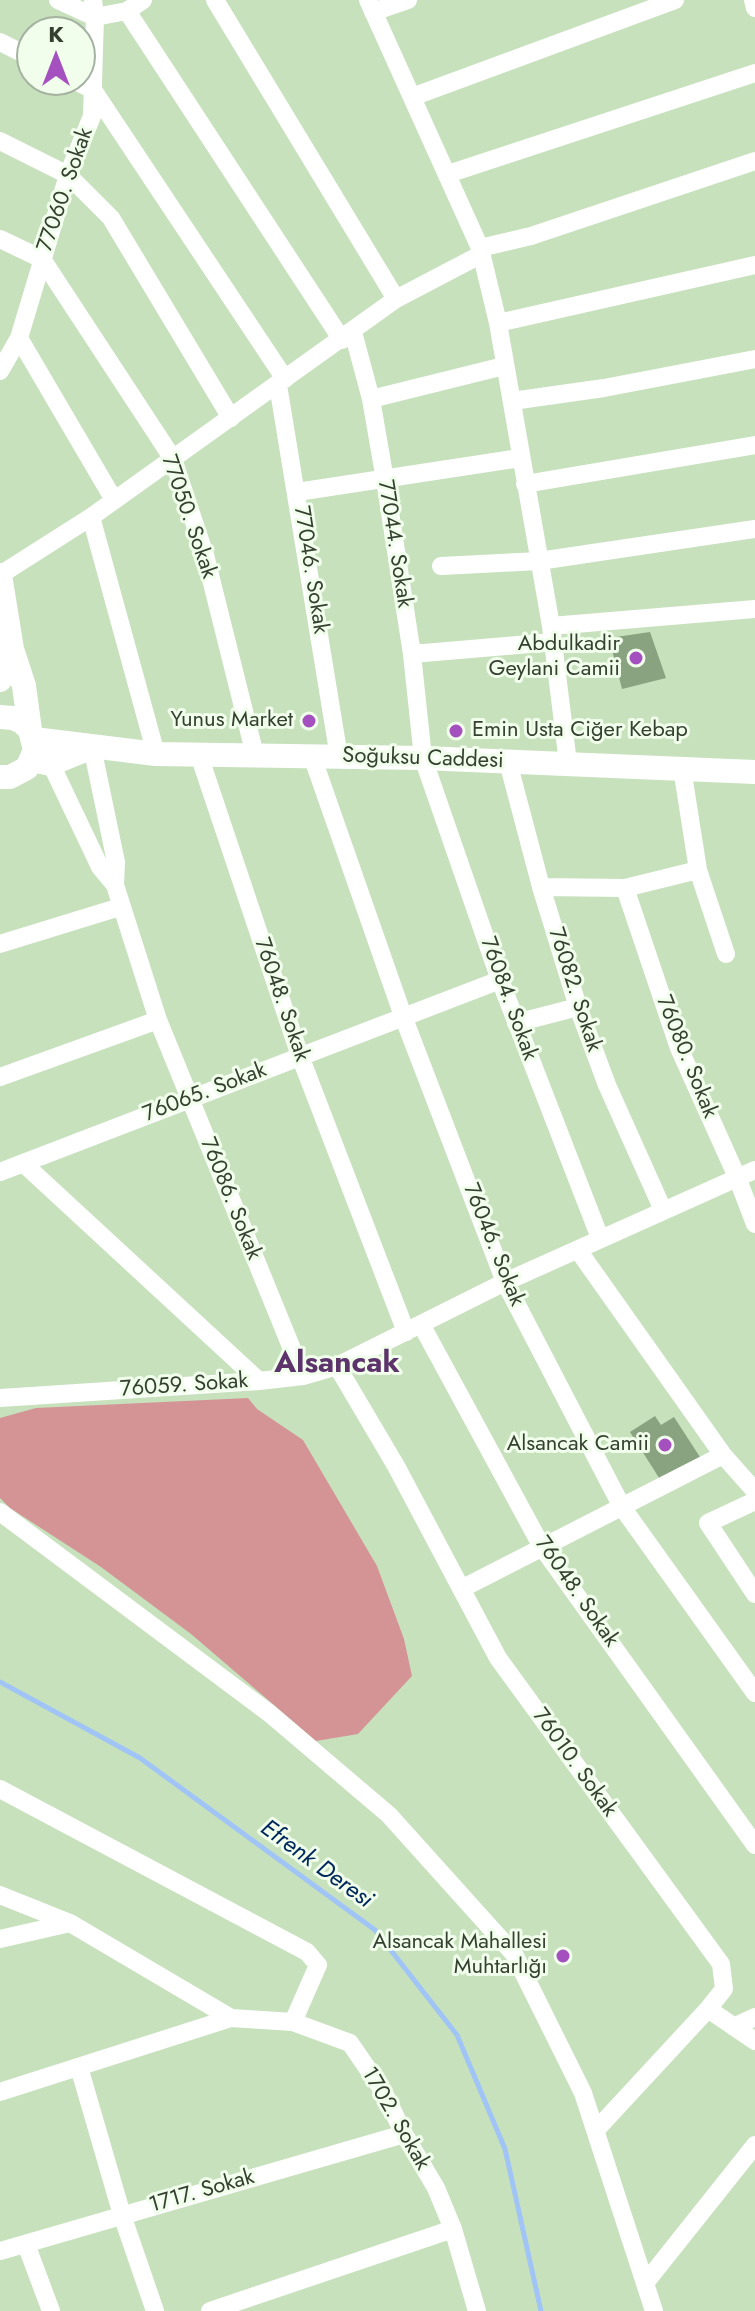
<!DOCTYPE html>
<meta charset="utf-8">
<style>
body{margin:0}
#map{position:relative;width:755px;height:2311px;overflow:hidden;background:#c7e1bd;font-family:Jost,sans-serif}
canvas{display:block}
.north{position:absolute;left:16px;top:16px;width:80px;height:80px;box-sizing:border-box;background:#f0feeb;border:2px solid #a5b2a1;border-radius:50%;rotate:0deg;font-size:22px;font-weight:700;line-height:32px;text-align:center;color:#354031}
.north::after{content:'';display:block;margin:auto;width:28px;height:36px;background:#a450bf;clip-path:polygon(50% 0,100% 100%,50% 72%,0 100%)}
</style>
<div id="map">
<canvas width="755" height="2311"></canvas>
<div class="north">K</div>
</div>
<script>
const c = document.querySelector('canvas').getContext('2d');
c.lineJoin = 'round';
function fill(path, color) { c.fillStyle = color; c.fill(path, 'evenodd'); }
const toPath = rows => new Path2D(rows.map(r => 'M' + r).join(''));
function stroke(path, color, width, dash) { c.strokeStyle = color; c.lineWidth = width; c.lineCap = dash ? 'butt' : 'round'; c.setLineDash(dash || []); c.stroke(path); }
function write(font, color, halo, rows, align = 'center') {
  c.font = font + ' Jost,sans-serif'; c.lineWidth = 6; c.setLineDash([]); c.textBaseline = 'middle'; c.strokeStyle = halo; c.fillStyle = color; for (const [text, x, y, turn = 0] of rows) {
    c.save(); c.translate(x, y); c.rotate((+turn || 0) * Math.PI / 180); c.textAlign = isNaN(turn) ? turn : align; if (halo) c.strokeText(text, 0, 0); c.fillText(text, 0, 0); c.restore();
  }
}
fill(toPath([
 [248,1398,257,1409,303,1440,377,1566,404,1639,412,1676,358,1734,316,1741,191,1634,101,1567,10,1508,0,1498,0,1418,36,1408]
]), '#d49496');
stroke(toPath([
 [0,1682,140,1758,375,1930,457,2035,505,2149,541,2311]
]), '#a0c4f6', 5);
fill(toPath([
 [650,632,666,678,622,689,609,638],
 [655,1416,661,1425,674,1417,700,1457,661,1481,630,1432]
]), '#89a27f');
stroke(toPath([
 [58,0,95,17,127,11,143,0],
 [215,0,396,299],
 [368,0,480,248,498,323,551,626,568,763],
 [753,0,755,8],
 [127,11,342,340],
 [373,12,408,0],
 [0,42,32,58],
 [74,80,93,90,285,379],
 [412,97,675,0],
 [0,141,68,175,111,218,231,418],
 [448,174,755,73],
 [0,239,42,259,173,459,205,555,255,755],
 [480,248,531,236,755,161],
 [498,323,755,265],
 [353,332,371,399,385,480,412,654,423,758,500,980,600,1238],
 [19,338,114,500],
 [0,371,19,338,68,175,92,116,95,17,93,0],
 [278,385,339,757],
 [371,399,504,366],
 [512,401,604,388,755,359],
 [525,484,755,445],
 [297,492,520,458],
 [91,517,156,754],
 [441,566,539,561,755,529],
 [0,575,91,517,396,299,480,255],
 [551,626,755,609],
 [412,654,553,642],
 [92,747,116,862,115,885,158,1020,303,1376],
 [199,755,300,1056,406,1332],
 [312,756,403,1016,505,1282,622,1507,755,1693],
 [508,762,541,887,578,1007,607,1085,663,1210],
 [51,764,100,867,115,885],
 [682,768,698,870,726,954],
 [541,887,625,888,698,870],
 [625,888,679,1048,737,1177,755,1224],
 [0,944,120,907],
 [516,1023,578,1007],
 [0,1077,158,1020],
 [23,1163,259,1381],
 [0,1172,500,980],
 [578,1250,723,1455,755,1491],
 [421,1324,542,1547,755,1845],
 [337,1366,396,1466,498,1658,721,1964,724,1989,708,2009,596,2130],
 [0,1398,259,1381,303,1376,337,1366,505,1282,755,1170],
 [755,1501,708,1523,755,1594],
 [0,1512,269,1713,389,1815,514,1954,583,2093,654,2311],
 [461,1589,723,1455],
 [0,1789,307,1952,318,1965,293,2022],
 [0,1895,70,1923,231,2018],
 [0,1939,70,1923],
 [708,2009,755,2041],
 [734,2027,755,2017],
 [79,2067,122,2215,155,2311],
 [0,2092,231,2018,293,2022,350,2043,383,2091,404,2134,436,2188,453,2229,477,2311],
 [26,2244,51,2311],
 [0,2251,404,2134],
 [646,2282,755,2145],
 [210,2311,453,2229]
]), '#fff', 18);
stroke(toPath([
 [0,575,12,649,24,686,30,730],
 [0,680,12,649],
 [0,717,13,718,22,722,30,730,35,750,27,768,10,777,0,777],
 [34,739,156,754,423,758,755,772],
 [32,760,51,764,90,748]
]), '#fff', 24);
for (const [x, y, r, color] of [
 [636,658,8,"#a450bf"],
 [309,721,8,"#a450bf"],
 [456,731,8,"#a450bf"],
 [665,1445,8,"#a450bf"],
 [563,1956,8,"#a450bf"]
]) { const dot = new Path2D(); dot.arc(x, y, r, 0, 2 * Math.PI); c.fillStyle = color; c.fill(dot); stroke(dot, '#f0feeb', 3); }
write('22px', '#354031', '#f0feeb', [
 ["77060. Sokak",66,190,-71],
 ["77050. Sokak",188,517,71],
 ["77044. Sokak",394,544,81],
 ["77046. Sokak",310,570,81],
 ["Soğuksu Caddesi",423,759,2],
 ["76082. Sokak",574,990,72],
 ["76084. Sokak",508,999,70],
 ["76048. Sokak",281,1000,71],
 ["76080. Sokak",686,1057,68],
 ["76065. Sokak",205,1093,-21],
 ["76086. Sokak",230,1199,68],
 ["76046. Sokak",493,1245,68],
 ["76059. Sokak",184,1386,-4],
 ["76048. Sokak",576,1592,55],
 ["76010. Sokak",574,1763,54],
 ["1702. Sokak",395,2119,60],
 ["1717. Sokak",202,2192,-16]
]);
write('22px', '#354031', '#f0feeb', [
 ["Abdulkadir",620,645],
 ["Geylani Camii",620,670],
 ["Yunus Market",293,721],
 ["Emin Usta Ciğer Kebap",472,731,"left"],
 ["Alsancak Camii",649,1445],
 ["Alsancak Mahallesi",547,1943],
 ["Muhtarlığı",547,1968]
], 'right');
write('italic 24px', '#00275c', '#f0feeb', [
 ["Efrenk Deresi",316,1865,36]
]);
write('bold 30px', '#5c336a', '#f0feeb', [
 ["Alsancak",337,1365]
]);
</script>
